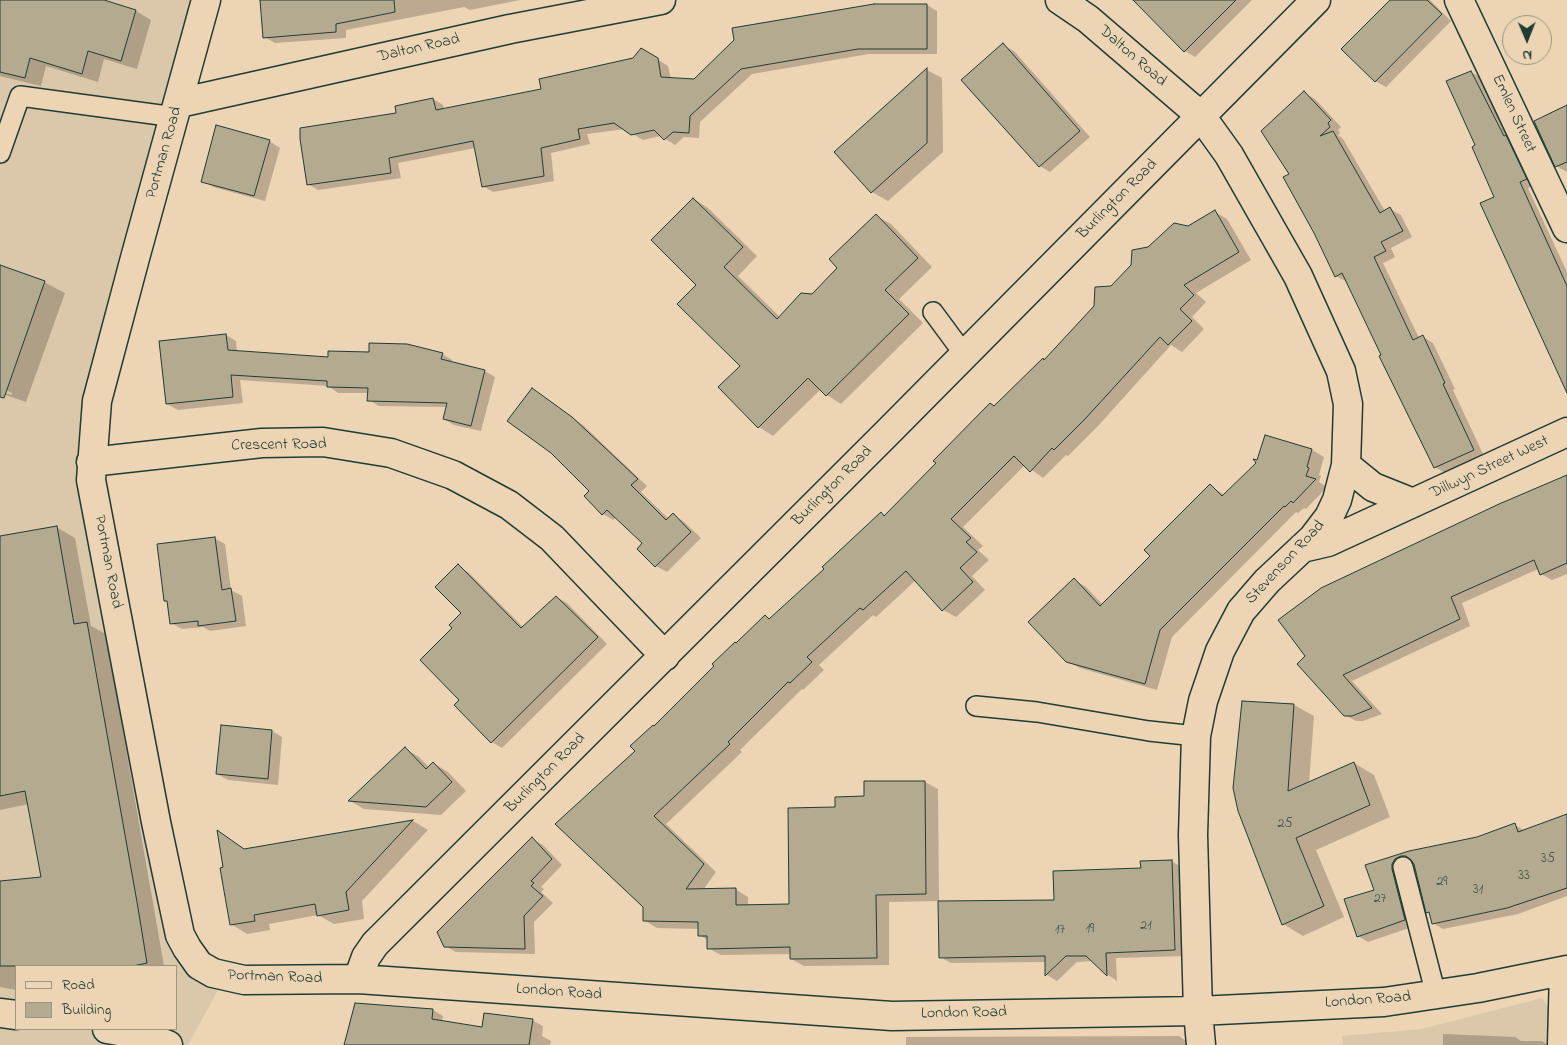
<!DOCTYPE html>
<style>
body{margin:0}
#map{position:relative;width:1567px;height:1045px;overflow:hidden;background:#ecd4b4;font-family:"Indie Flower",sans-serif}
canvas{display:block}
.legend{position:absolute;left:15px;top:965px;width:162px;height:65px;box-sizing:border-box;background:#ecd4b4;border:1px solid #9a9881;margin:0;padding:6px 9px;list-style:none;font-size:15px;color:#1f3d34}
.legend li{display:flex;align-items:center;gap:10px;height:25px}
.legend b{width:25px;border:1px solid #9a9881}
.north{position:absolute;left:1502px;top:15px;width:50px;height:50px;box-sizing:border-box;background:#ecd4b4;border:1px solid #9a9881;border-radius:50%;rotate:179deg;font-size:14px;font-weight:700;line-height:20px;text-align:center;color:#1f3d34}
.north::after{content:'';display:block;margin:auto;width:18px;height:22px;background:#1f3d34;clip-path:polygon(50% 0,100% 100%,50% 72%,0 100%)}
</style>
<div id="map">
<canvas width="1567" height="1045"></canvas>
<ul class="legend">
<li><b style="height:6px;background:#ecd4b4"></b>Road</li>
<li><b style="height:14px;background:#b3aa90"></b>Building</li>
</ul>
<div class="north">N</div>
</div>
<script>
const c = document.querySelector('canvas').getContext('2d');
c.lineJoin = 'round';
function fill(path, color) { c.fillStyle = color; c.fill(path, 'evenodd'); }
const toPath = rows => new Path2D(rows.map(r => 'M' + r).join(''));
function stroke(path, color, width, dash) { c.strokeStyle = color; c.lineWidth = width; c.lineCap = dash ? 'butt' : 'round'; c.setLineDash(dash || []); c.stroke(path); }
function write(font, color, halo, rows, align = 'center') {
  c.font = font + ' "Indie Flower",sans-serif'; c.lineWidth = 5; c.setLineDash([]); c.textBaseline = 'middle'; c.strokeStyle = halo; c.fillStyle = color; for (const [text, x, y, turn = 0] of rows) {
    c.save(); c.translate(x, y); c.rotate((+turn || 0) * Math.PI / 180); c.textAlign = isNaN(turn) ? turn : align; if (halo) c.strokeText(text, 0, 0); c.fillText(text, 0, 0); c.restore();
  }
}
fill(toPath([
 [0,0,203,0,91,462,180,935,225,977,188,1045,0,1045],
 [16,966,176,966,176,1029,16,1029],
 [1542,998,1551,1011,1549,1045,1343,1045,1342,1036,1422,1029]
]), '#dbc7a9');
fill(toPath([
 [0,0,106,0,106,2,136,11,151,20,137,69,104,59,98,82,46,66,41,86,0,76],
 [262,0,520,0,470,10,464,7,346,30,346,38,275,43,264,37],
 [1149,0,1252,0,1195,57,1185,51],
 [1392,0,1430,0,1451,21,1386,87,1375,81],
 [927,5,937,11,937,54,869,54,752,74,700,122,699,138,684,137,675,145,661,136,643,140,625,129,587,134,590,144,551,153,554,181,493,192,483,186,475,148,398,163,401,178,318,190,308,184,398,114,433,99,443,105,444,109,542,90,651,55,668,66,671,79,694,81],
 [1003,45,1014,51,1090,137,1050,172,1040,166],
 [927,70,942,78,943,152,888,201,872,192,836,152],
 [1471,72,1481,78,1535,185,1528,188,1567,272,1567,390,1476,146],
 [1304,93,1315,99,1341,127,1338,130,1340,133,1338,135,1343,139,1385,211,1390,209,1401,215,1412,237,1391,248,1395,257,1383,263,1419,338,1423,337,1433,343,1455,389,1453,390,1484,456,1446,474,1435,467,1347,282,1336,276,1291,174],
 [1567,106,1567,172,1556,166],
 [269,141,280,148,265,201,213,187,203,181],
 [694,199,708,208,757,256,738,276,780,317,813,295,839,268,876,216,891,224,932,267,899,299,923,323,841,404,827,395,821,389,773,436,759,427,742,366,698,285],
 [1215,212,1227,219,1251,260,1196,293,1206,302,1192,317,1204,329,1182,352,1171,345,1098,426,1068,456,1066,455,1043,478,1025,465,963,527,983,546,978,550,989,560,972,576,985,590,956,617,943,610,916,580,876,617,873,615,819,665,824,670,803,690,802,689,740,750,742,752,666,824,716,872,703,890,735,889,748,897,748,906,791,905,837,809,865,798,865,782,925,782,938,789,939,901,889,902,889,965,804,966,791,959,791,954,721,955,708,948,708,940,699,935,699,929,657,928,644,920,637,752,654,727,765,616,771,619,826,569,881,514,886,517,995,407,1045,361,1111,287,1149,248],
 [0,266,44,282,65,293,26,402,0,393,0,391,12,395,12,393,0,388],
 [226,335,236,341,237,352,329,358,442,354,452,360,452,363,485,371,495,377,481,431,454,425,444,419,447,407,379,406,369,400,369,393,338,393,328,386,240,380,243,403,178,410,167,404],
 [532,389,583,425,647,486,641,492,669,519,673,515,683,521,701,538,667,572,656,566,638,549,644,543,616,517,613,520,603,514],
 [1266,436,1312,450,1324,457,1319,475,1321,476,1319,482,1327,487,1306,509,1304,508,1298,513,1296,512,1172,637,1157,690,1080,668,1067,661,1074,580,1086,587,1103,605,1152,556,1210,486,1225,495,1258,462],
 [1567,475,1567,574,1552,580,1541,574,1538,569,1462,603,1470,626,1352,681,1382,714,1363,721,1356,721,1345,715,1299,664],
 [56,527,75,538,91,626,106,634,164,966,16,966,16,990,0,987,0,883,42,878,29,804,0,810,0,537],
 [214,538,225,544,231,590,242,596,246,626,210,631,203,627,182,629,171,623],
 [458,566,468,572,524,628,556,597,567,603,607,644,502,748,492,742,461,700,454,629,463,613],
 [1294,705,1314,716,1309,783,1354,763,1374,775,1390,817,1316,850,1344,917,1303,936,1283,924,1239,811],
 [272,731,282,737,278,785,228,780,217,774],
 [405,749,419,757,429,767,433,763,448,772,466,791,441,815,364,809,350,801],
 [1567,816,1567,896,1518,914,1443,929,1433,923,1430,914,1428,912,1414,862,1411,862,1405,865,1415,926,1368,942,1358,936,1375,891,1367,866,1409,852,1477,838,1515,825,1525,831],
 [413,821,428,830,362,901,364,919,334,924,318,915,269,924,270,930,247,934,231,924,218,833,246,850],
 [532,839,543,845,562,865,541,887,544,889,541,892,553,903,534,922,535,954,456,952,445,946],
 [1171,861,1182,867,1185,956,1116,958,1117,981,1108,975,1093,961,1077,962,1057,981,1047,975,1046,962,951,963,940,957,1055,901,1142,869],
 [433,1010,443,1016,442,1022,483,1028,532,1020,543,1026,542,1036,551,1041,550,1045,346,1045],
 [1443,1034,1515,1037,1521,1041,1542,1041,1548,1045,1443,1045],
 [1179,1036,1189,1043,1189,1045,906,1045,906,1037]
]), '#0003');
const building = toPath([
 [0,0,104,0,136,10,121,61,88,51,82,74,30,58,25,78,0,72,0,0],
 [260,0,394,0,395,12,336,24,336,32,263,38,260,0],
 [1133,0,1236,0,1184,52,1133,0],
 [1390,0,1427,0,1442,14,1375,82,1341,49,1390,0],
 [874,4,927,4,927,49,858,49,741,69,690,116,689,133,673,132,664,140,654,130,631,135,614,123,578,129,580,139,541,148,544,176,482,187,473,141,389,158,391,173,307,185,300,139,300,128,396,113,395,106,433,98,436,110,541,89,539,79,633,58,641,48,658,58,661,77,694,79,734,40,732,28,874,4],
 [1003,43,1080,131,1039,167,961,80,1003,43],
 [927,68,927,143,871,193,834,152,927,68],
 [1471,71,1504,136,1506,135,1527,179,1520,182,1567,286,1567,393,1480,203,1494,197,1472,147,1475,145,1446,81,1471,71],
 [1304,91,1331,120,1328,123,1330,127,1320,136,1333,131,1380,213,1390,207,1403,231,1381,242,1386,251,1374,257,1413,340,1423,335,1445,383,1443,384,1474,450,1434,468,1379,356,1381,355,1342,273,1335,277,1314,233,1283,177,1289,174,1261,131,1304,91],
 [1567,105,1567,162,1555,167,1534,121,1567,105],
 [216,125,270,140,254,196,201,182,216,125],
 [693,198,743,247,724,267,777,319,801,293,812,294,837,268,829,259,876,214,918,258,885,290,909,314,826,396,808,378,758,428,718,387,740,366,677,304,696,285,651,240,693,198],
 [1215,210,1239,252,1184,285,1194,295,1180,309,1192,321,1168,345,1160,337,1085,419,1054,450,1052,448,1030,472,1014,456,951,519,971,538,966,542,977,552,960,568,973,582,942,611,906,571,863,610,860,608,807,657,812,662,790,683,788,682,728,742,730,744,654,816,704,864,686,889,736,888,736,905,789,904,788,808,835,807,835,797,864,796,864,781,925,781,926,894,876,895,877,958,790,959,790,947,707,949,707,936,698,936,698,922,643,921,643,907,555,824,635,751,630,746,653,725,654,726,714,666,712,664,735,642,736,643,765,615,769,619,824,569,822,567,881,512,884,516,936,463,933,461,990,403,994,406,1043,358,1044,360,1094,306,1095,287,1111,286,1131,265,1132,250,1148,247,1174,223,1188,226,1215,210],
 [0,265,45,281,4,398,0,397,0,265],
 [226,334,228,350,328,357,328,351,369,352,369,343,407,344,443,353,441,359,485,370,471,426,443,419,447,403,367,401,368,388,327,387,327,381,231,375,233,397,166,404,159,341,226,334],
 [532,388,572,417,619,461,638,479,631,485,666,520,673,513,691,532,655,567,637,549,642,543,607,510,602,515,584,496,589,491,551,453,507,421,532,388],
 [1265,435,1312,449,1307,467,1309,468,1306,476,1316,479,1293,503,1291,501,1285,507,1284,506,1160,630,1145,684,1066,662,1028,622,1074,578,1100,606,1150,556,1144,550,1210,484,1222,496,1256,463,1253,459,1257,460,1265,435],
 [1567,475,1567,563,1540,575,1534,560,1451,597,1460,619,1343,675,1372,708,1352,716,1344,716,1297,664,1305,656,1278,620,1321,588,1499,504,1567,475],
 [57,526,74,624,87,622,137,902,147,963,133,966,0,966,0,881,41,877,25,791,0,796,0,536,57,526],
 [215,537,222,590,231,588,236,621,198,626,198,621,170,624,167,601,164,601,157,544,215,537],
 [458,564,521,628,556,596,598,637,491,743,454,705,459,700,420,660,452,628,449,625,461,613,435,587,458,564],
 [1242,701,1294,704,1288,791,1354,762,1370,805,1296,838,1324,906,1282,925,1238,811,1233,788,1242,701],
 [221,725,272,730,268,779,216,774,221,725],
 [405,747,426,769,433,762,452,782,426,807,348,801,405,747],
 [1567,814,1567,888,1507,908,1432,924,1429,912,1426,913,1414,864,1411,860,1406,856,1401,856,1395,859,1392,864,1392,869,1405,920,1357,937,1344,899,1374,890,1365,865,1409,851,1477,837,1515,823,1518,832,1567,814],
 [413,820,346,892,349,910,317,916,315,904,254,915,255,921,230,925,220,868,223,867,217,830,244,849,413,820],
 [532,837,552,859,531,881,534,883,531,886,543,896,524,916,525,949,444,947,437,932,532,837],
 [1172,860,1175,950,1106,953,1107,976,1086,956,1066,956,1045,976,1045,956,939,958,938,901,1054,900,1053,871,1141,868,1140,861,1172,860],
 [355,1003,433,1009,432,1019,482,1027,484,1013,533,1019,529,1045,344,1045,355,1003]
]);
fill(building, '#b3aa90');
stroke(building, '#1f3d34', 1);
const lane = toPath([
 [0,153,20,96,175,117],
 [933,312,964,354],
 [976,706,1037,712,1149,731,1196,736],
 [1403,867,1436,995]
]);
const street = toPath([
 [206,0,135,258,97,401,91,480,156,822,180,935,187,948,199,965,213,973,244,980,358,979,892,1016,1198,1011,1384,1002,1478,988,1567,970],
 [1060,0,1088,19,1201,116,1229,155,1298,276,1341,371,1348,404,1346,465,1337,500,1329,517,1313,538,1267,581,1241,611,1220,651,1203,701,1196,736,1193,835,1198,1011,1201,1045],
 [1459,0,1567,228],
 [179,103,510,29,661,0],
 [91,462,262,443,323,442,391,453,453,475,509,505,552,538,665,656],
 [1346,465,1373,487,1413,503],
 [1302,548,1328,542,1567,432],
 [358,979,366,957,375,944,889,431,1316,0],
 [1562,1045,1564,971]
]);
const primary = toPath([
 [0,1013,16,1015],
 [107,1029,142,1035,168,1045]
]);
stroke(lane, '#1f3d34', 22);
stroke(street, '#1f3d34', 31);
stroke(primary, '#1f3d34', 31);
stroke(lane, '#ecd4b4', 19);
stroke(street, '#ecd4b4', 28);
stroke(primary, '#ecd4b4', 28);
write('14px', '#44584b', null, [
 ["25",1285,825],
 ["35",1548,860],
 ["33",1524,877],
 ["29",1442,883],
 ["31",1478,891],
 ["27",1380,900],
 ["21",1146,927],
 ["19",1090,930],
 ["17",1060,931]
]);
write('16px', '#1f3d34', '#ecd4b4', [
 ["Dalton Road",419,49,-13],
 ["Dalton Road",1132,57,41],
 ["Emlen Street",1513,114,65],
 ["Portman Road",165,153,-74],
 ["Burlington Road",1118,200,-45],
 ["Crescent Road",279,446,-1],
 ["Dillwyn Street West",1490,468,-25],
 ["Burlington Road",833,487,-45],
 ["Portman Road",107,562,79],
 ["Stevenson Road",1286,563,-47],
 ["Burlington Road",546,774,-45],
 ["Portman Road",275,978,2],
 ["London Road",559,993,4],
 ["London Road",1368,1001,-4],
 ["London Road",964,1014,-1]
]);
</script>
